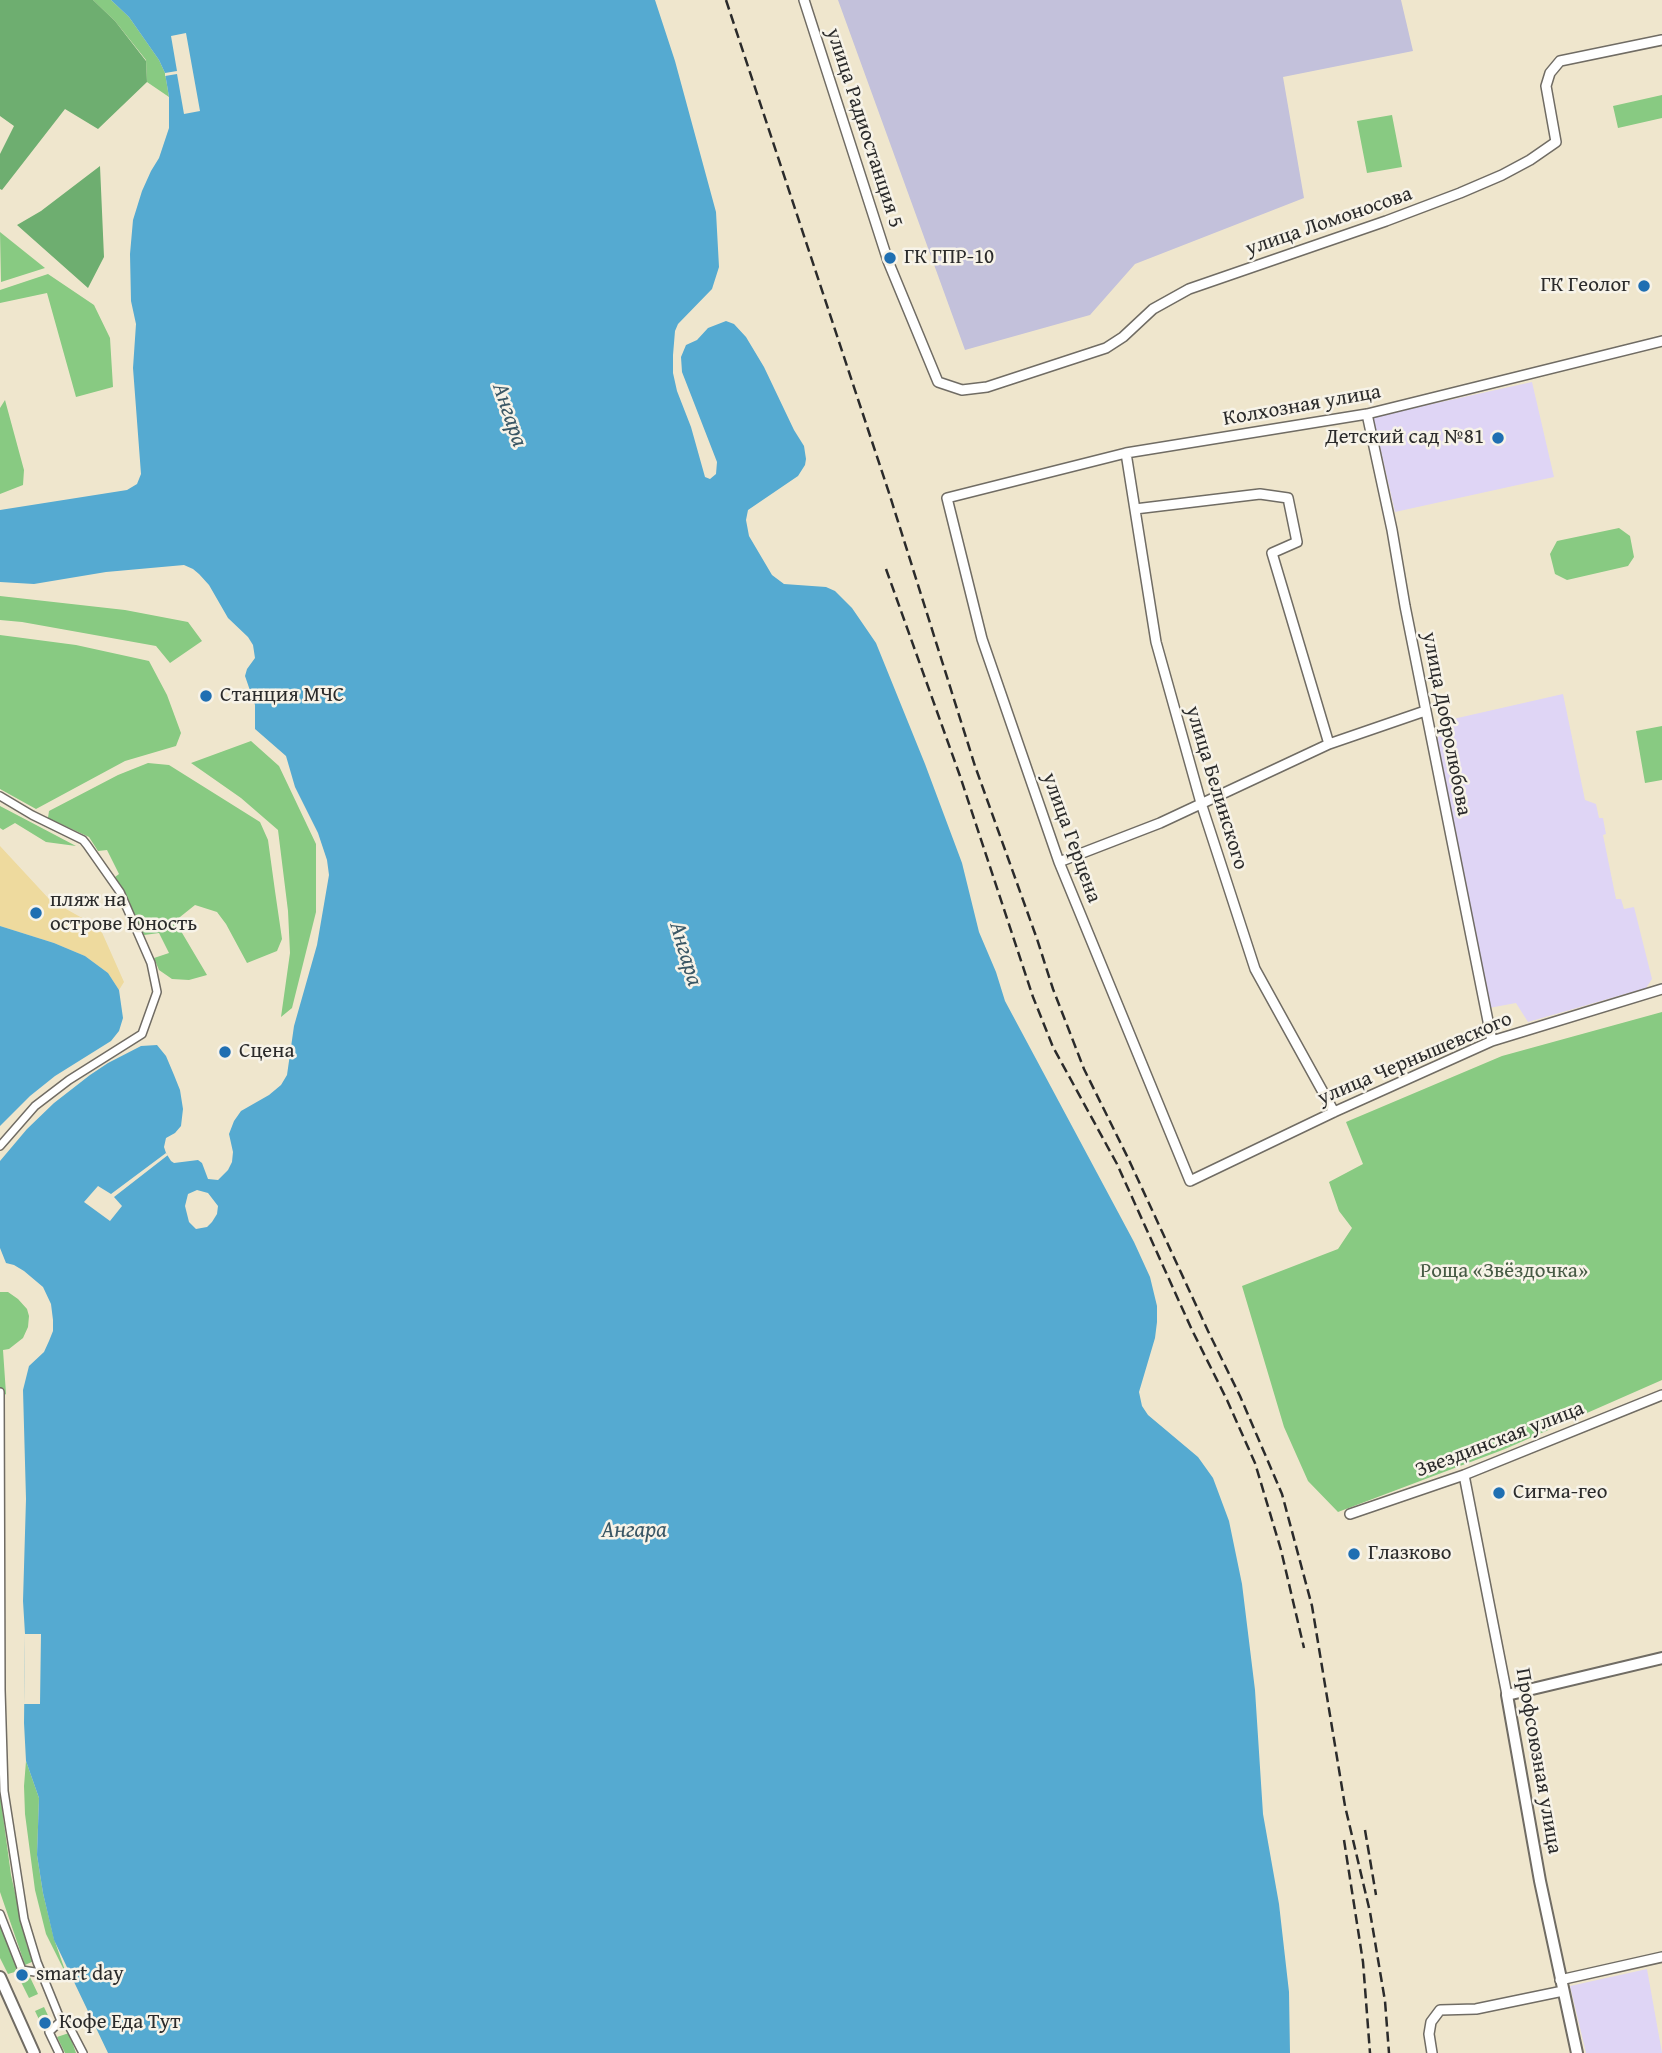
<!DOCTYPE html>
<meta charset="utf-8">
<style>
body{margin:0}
canvas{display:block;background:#efe6cd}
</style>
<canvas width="1662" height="2053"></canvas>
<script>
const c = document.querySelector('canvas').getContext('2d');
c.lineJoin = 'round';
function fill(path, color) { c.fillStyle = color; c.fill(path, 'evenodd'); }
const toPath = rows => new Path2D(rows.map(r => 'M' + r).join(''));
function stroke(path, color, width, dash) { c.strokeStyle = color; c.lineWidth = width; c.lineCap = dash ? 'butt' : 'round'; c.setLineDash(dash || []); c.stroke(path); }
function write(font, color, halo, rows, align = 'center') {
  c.font = font + ' "Gentium Book Plus",serif'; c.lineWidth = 5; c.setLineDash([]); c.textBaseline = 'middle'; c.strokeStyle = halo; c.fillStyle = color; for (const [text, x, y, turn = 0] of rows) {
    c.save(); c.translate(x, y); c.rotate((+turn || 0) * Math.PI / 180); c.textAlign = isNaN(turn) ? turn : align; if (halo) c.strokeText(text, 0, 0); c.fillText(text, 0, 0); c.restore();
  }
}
fill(toPath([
 [1532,382,1554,477,1395,512,1373,417],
 [1563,694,1585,800,1596,804,1599,818,1603,818,1606,834,1603,835,1616,899,1621,899,1624,909,1634,907,1652,979,1646,988,1528,1022,1516,1003,1489,1008,1437,746,1440,722],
 [1647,1969,1662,2053,1586,2053,1570,1986]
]), '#dfd5f5');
fill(toPath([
 [838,0,1401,0,1413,51,1283,77,1304,198,1135,264,1090,315,965,350]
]), '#c3c1db');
fill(toPath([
 [93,0,111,0,129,17,159,60,165,73,169,97,147,82,146,60,115,21],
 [1662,95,1662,118,1618,128,1613,106],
 [1392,115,1402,167,1367,173,1357,121],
 [0,232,45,268,1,282],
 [48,274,94,305,110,338,113,387,76,397,47,293,0,303,0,290],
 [5,400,24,470,23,485,0,494,0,408],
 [1619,528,1630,536,1634,557,1628,566,1567,580,1555,574,1550,554,1557,541],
 [0,596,125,610,188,622,202,641,170,663,156,646,22,622,0,620],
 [0,635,76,645,149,661,167,695,181,733,176,746,125,761,36,809,0,789],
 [1662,726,1662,780,1645,783,1636,731],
 [251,741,279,766,316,844,316,912,292,1008,281,1017,290,953,288,911,278,830,241,798,191,763],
 [148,763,169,765,260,822,268,840,275,891,282,939,277,951,247,963,226,924,217,912,195,905,175,921,207,975,189,980,172,979,159,970,154,958,169,953,159,933,144,935,115,877,119,874,107,850,98,851,89,837,48,818,49,811,118,775],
 [0,806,76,846,46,842,15,823,3,830,0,828],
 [1662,1012,1662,1380,1505,1449,1338,1512,1308,1481,1284,1427,1242,1286,1338,1249,1352,1228,1339,1211,1329,1182,1363,1164,1346,1122,1502,1056],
 [0,1292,8,1292,18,1299,27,1309,29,1316,28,1327,23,1338,9,1349,3,1350,6,1394,0,1398],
 [26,1761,39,1798,37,1855,43,1893,54,1939,67,1976,46,1934,35,1890,25,1814,24,1786],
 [0,1794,11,1875,27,1946,34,1961,25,1965,0,1892],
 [0,1925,18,1971,8,1974,0,1958],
 [29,1975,38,1994,29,1998,20,1980],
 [44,2007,53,2026,44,2030,35,2011],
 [69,2033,76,2053,65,2053,57,2037]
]), '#88ca82');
fill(toPath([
 [0,0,93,0,115,21,146,61,147,82,98,129,65,109,2,190,0,189,0,154,14,126,0,116],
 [100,166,104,257,88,288,17,225,41,211]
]), '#6eae70');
fill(toPath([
 [0,846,50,900,100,928,124,982,119,990,108,973,85,956,54,943,0,926]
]), '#eeda9e');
fill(toPath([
 [111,0,655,0,675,61,716,212,719,267,712,289,678,324,675,331,673,355,673,373,677,391,691,427,705,477,710,479,716,474,717,462,682,372,681,357,686,345,697,340,708,328,726,321,734,324,746,337,764,367,794,430,804,446,806,459,805,465,798,476,748,510,746,520,749,536,772,575,784,584,826,587,835,591,852,608,876,643,925,764,962,863,979,932,996,972,1005,1001,1134,1242,1150,1277,1157,1306,1157,1322,1155,1338,1139,1392,1142,1406,1148,1415,1198,1457,1213,1478,1229,1521,1242,1584,1255,1690,1263,1814,1279,1904,1289,1992,1290,2053,108,2053,54,1940,43,1893,37,1855,39,1798,26,1761,24,1723,25,1634,23,1601,26,1499,23,1390,29,1366,44,1352,49,1341,53,1331,53,1320,51,1304,43,1287,24,1271,14,1265,6,1263,0,1248,0,1161,27,1129,54,1103,90,1075,108,1063,141,1046,157,1045,166,1056,174,1075,180,1090,183,1109,181,1126,175,1133,166,1138,164,1147,166,1153,171,1161,174,1163,198,1160,202,1163,208,1179,218,1180,228,1170,232,1162,233,1152,229,1134,234,1121,241,1111,269,1095,281,1085,287,1075,294,1026,317,945,329,875,327,860,318,833,295,787,286,756,255,729,255,705,245,676,247,669,255,658,253,645,248,637,228,618,209,585,199,574,193,569,184,565,106,572,34,584,0,582,0,510,127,490,137,484,141,474,133,368,136,324,131,301,130,254,133,220,142,191,151,171,159,158,169,128,169,97,165,73,159,60,129,17],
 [197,1190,208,1193,218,1206,217,1214,212,1222,207,1227,196,1229,189,1222,185,1206,188,1194],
 [0,926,54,943,85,956,108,973,119,990,123,1018,119,1031,111,1041,55,1076,30,1096,0,1126]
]), '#55aad1');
fill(toPath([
 [186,33,200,111,184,114,177,74,165,76,165,73,177,71,171,36],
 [166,1153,168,1155,114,1197,122,1206,110,1221,84,1202,98,1186,111,1194],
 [25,1634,41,1634,40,1704,24,1704]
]), '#efe6cd');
const pedestrian = toPath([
 [0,796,32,815,83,840,87,845,120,892,151,963,157,992,142,1034,69,1080,35,1106,0,1146],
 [0,1392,1,1690,4,1791,24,1919,37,1962,61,2021,69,2026,83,2053],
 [0,1914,22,1970,41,1973],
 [59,2053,49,2032,61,2021]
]);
const minor = toPath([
 [804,0,888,261,938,382,962,390,987,387,1106,348,1123,337,1153,309,1189,289,1386,221,1460,193,1502,175,1530,160,1556,142,1546,86,1550,73,1560,61,1662,40],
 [1662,341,1367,414,1126,453,947,498,982,639,1059,862,1190,1181,1334,1112,1492,1041,1662,989],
 [1367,414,1392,530,1405,606,1492,1041],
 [1126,453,1156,642,1201,803,1255,969,1334,1112],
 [1135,509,1260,494,1288,498,1297,542,1272,553,1329,744],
 [1059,862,1160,823,1329,744,1425,711],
 [1464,1475,1507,1695],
 [1350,1514,1464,1475,1662,1395],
 [1560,1980,1662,1957],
 [1432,2053,1429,2034,1431,2022,1440,2010,1476,2009,1563,1991]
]);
const tertiary = toPath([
 [0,1977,34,2053],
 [1577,2053,1540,1881,1507,1695,1662,1658]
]);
stroke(pedestrian, '#706c64', 10);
stroke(minor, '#706c64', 12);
stroke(tertiary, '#706c64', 14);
stroke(pedestrian, '#fff', 7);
stroke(minor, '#fff', 9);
stroke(tertiary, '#fff', 10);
stroke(toPath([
 [726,0,890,496,975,766,1037,939,1053,989,1084,1069,1128,1158,1208,1331,1240,1396,1282,1494,1312,1606,1345,1806,1370,1912,1385,2001,1389,2053],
 [886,569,960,776,1033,997,1053,1047,1117,1164,1192,1330,1227,1400,1255,1463,1281,1550,1304,1648],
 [1365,1830,1376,1895],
 [1344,1840,1363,1962,1370,2053]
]), '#2b2b2b', 2.5, [10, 5]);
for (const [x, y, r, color] of [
 [890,258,7,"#1f6fb2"],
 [1644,286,7,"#1f6fb2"],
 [1498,438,7,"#1f6fb2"],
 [206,696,7,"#1f6fb2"],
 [36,913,7,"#1f6fb2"],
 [225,1052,7,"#1f6fb2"],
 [1499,1493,7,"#1f6fb2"],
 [1354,1554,7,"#1f6fb2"],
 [22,1975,7,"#1f6fb2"],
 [45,2023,7,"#1f6fb2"]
]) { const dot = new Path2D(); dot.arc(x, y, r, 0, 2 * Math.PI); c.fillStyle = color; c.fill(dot); stroke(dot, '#f7f3e8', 2.5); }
write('21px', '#2b2b2b', '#f7f3e8', [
 ["улица Радиостанция 5",864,128,72],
 ["улица Ломоносова",1329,222,-19],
 ["Колхозная улица",1302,406,-10],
 ["улица Добролюбова",1446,724,79],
 ["улица Белинского",1216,788,73],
 ["улица Герцена",1071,838,70],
 ["улица Чернышевского",1415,1059,-23],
 ["Звездинская улица",1500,1440,-21],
 ["Профсоюзная улица",1538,1761,80]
]);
write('21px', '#2b2b2b', '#f7f3e8', [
 ["ГК ГПР-10",904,258],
 ["ГК Геолог",1630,286,"right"],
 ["Детский сад №81",1484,438,"right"],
 ["Станция МЧС",220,696],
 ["пляж на",50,901],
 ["острове Юность",50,925],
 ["Сцена",239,1052],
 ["Сигма-гео",1513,1493],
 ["Глазково",1368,1554],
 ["smart day",36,1975],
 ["Кофе Еда Тут",59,2023]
], 'left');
write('21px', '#475b45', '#f7f3e8', [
 ["Роща «Звёздочка»",1504,1272]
]);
write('italic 23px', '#3a5765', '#f7f3e8', [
 ["Ангара",509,415,71],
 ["Ангара",685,954,73],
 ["Ангара",634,1531]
]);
</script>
